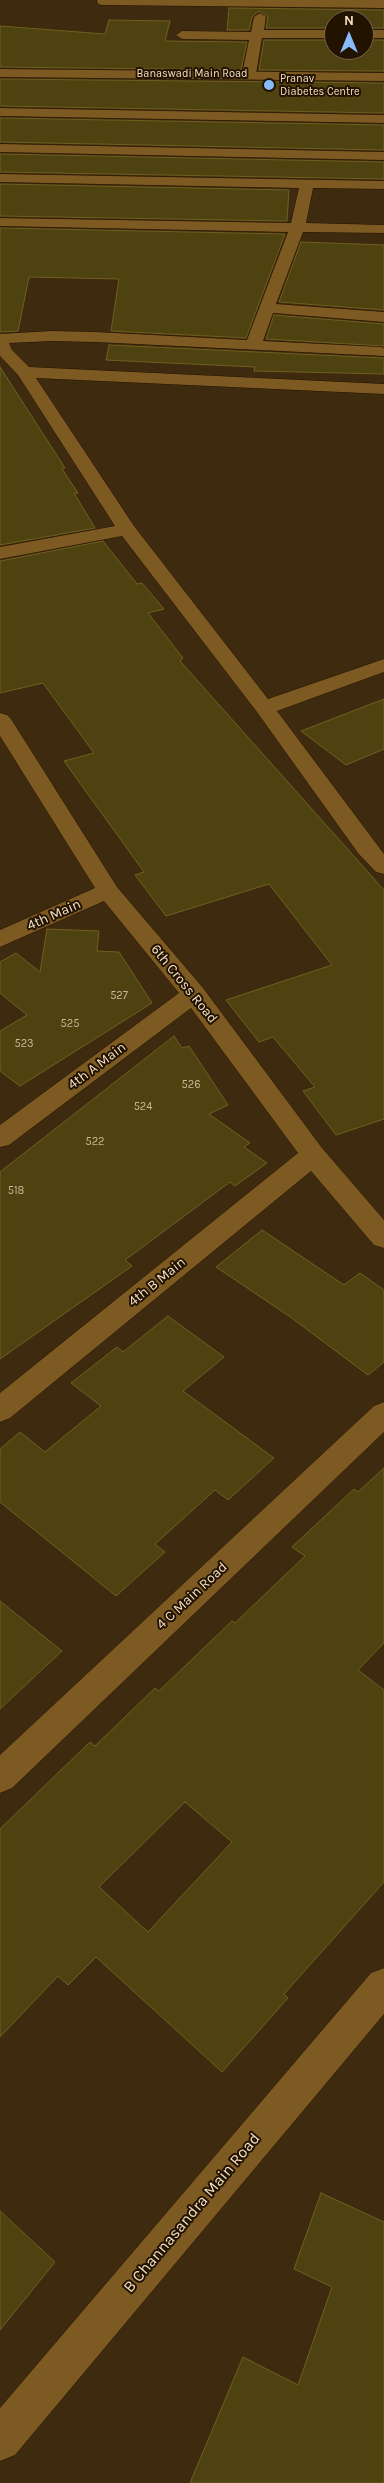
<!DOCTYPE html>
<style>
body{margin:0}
#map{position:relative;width:384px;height:2483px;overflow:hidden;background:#3e2a0e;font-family:Karla,sans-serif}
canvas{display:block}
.north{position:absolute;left:324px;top:10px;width:50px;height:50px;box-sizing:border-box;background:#221300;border:1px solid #76654e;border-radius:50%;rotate:0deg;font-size:14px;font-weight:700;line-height:20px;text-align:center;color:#f4dfc4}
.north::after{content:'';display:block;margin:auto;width:18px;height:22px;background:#87bbfb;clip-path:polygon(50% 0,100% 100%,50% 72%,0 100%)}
</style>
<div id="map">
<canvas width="384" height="2483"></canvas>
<div class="north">N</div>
</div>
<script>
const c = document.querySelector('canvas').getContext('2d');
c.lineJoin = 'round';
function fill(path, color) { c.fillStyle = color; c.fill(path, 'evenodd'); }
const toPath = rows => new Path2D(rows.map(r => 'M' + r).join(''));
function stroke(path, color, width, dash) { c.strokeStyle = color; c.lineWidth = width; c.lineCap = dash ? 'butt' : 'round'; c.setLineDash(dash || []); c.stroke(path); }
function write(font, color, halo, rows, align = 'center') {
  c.font = font + ' Karla,sans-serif'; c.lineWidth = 4; c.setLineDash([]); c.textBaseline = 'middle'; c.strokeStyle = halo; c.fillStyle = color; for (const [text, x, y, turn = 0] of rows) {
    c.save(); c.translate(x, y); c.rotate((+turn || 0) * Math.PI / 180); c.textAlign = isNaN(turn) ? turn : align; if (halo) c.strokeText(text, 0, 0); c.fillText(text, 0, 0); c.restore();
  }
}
const building = toPath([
 [229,8,384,10,384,28,364,28,364,20,334,20,334,28,266,28,268,17,259,11,252,17,249,30,227,30,229,8],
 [109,20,170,21,165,41,247,42,241,70,0,67,0,26,105,34,109,20],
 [264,40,334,40,334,50,364,50,364,40,384,40,384,71,259,70,264,40],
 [0,79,384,83,384,113,0,106,0,79],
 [0,118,384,125,384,150,0,142,0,118],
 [0,154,384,162,384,179,0,172,0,154],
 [0,184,289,190,287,221,0,216,0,184],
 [0,228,285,234,246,338,111,331,119,279,29,277,18,331,0,332,0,228],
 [301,242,384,245,384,310,279,302,301,242],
 [274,315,384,324,384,346,266,339,274,315],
 [109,345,384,358,384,374,254,371,255,367,106,360,109,345],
 [0,367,65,468,62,469,78,493,74,493,95,528,0,545,0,367],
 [103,541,137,584,142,583,164,609,148,613,183,658,180,661,384,890,384,1119,336,1135,303,1091,315,1087,273,1037,259,1042,226,1000,332,965,269,884,166,916,135,875,144,872,64,761,94,753,43,683,0,693,0,561,103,541],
 [384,699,384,749,346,765,301,731,384,699],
 [47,929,99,931,97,951,119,952,152,1003,20,1086,0,1071,0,1031,27,1015,0,993,0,962,16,953,40,972,47,929],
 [174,1036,182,1048,189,1046,228,1105,209,1114,250,1143,244,1147,267,1163,235,1186,230,1182,175,1223,125,1260,132,1266,0,1359,0,1172,174,1036],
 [262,1230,344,1285,360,1273,384,1290,384,1362,368,1375,289,1316,216,1267,262,1230],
 [168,1316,224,1357,183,1391,274,1458,228,1500,215,1490,155,1544,165,1552,116,1596,0,1502,0,1449,20,1432,45,1452,101,1406,71,1383,117,1347,123,1352,168,1316],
 [384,1468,384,1643,358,1670,384,1690,384,1882,284,1994,288,1998,222,2072,96,1957,68,1985,58,1976,0,2037,0,1829,90,1742,95,1746,155,1688,159,1691,232,1621,235,1623,305,1556,292,1547,354,1489,358,1492,384,1468],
 [185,1802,232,1842,148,1932,99,1887,185,1802],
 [0,1601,62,1651,0,1709,0,1601],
 [321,2193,384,2222,384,2483,190,2483,243,2357,298,2385,332,2287,294,2269,321,2193],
 [0,2211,55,2262,0,2330,0,2211]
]);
fill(building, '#4e4211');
stroke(building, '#716020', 1);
const street = toPath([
 [97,0,384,0,384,8,102,5,98,4,97,0],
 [260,13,266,17,264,30,334,30,334,38,262,38,256,74,249,78,242,74,249,40,182,39,176,35,182,31,251,32,254,17,260,13],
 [364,30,384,30,384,38,364,38,364,30],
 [0,108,384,115,384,123,0,116,0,108],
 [0,144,384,152,384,160,0,152,0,144],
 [0,174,384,181,384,189,313,188,306,223,384,225,384,233,303,232,276,304,384,312,384,322,273,313,263,341,381,347,384,348,384,356,95,342,52,341,9,343,12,350,29,367,384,384,384,394,36,378,134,526,268,699,384,659,384,672,277,711,384,854,384,874,376,872,358,853,257,712,122,536,0,559,0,547,115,526,18,375,0,356,0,334,52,331,95,332,247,340,288,232,0,226,0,218,291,223,299,188,0,182,0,174],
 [0,713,7,715,11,719,117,887,203,988,322,1148,384,1220,384,1248,374,1245,311,1171,10,1418,0,1422,0,1393,298,1153,191,1008,9,1145,0,1147,0,1125,179,993,104,901,0,947,0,930,95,888,0,736,0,713],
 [384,1402,384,1432,12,1788,0,1793,0,1755,374,1406,384,1402]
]);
const secondary = toPath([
 [0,69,384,73,384,81,0,77,0,69],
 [384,1968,384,2014,15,2455,0,2461,0,2408,371,1973,384,1968]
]);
stroke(street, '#241200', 1);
stroke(secondary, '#241200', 1);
fill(street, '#7e5a23');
fill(secondary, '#7e5a23');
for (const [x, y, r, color] of [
 [269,85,6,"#87bbfb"]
]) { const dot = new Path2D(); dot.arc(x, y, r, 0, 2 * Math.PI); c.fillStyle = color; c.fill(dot); stroke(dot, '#221300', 2); }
write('11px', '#f4dfc4', '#221300', [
 ["Banaswadi Main Road",192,74]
]);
write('11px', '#f4dfc4', '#221300', [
 ["Pranav",280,79],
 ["Diabetes Centre",280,92]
], 'left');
write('11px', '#cab897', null, [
 ["527",119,996],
 ["525",70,1024],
 ["523",24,1044],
 ["526",191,1085],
 ["524",143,1107],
 ["522",95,1142],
 ["518",16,1191]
]);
write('14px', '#f4dfc4', '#221300', [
 ["4th Main",54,915,-24],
 ["6th Cross Road",184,984,51],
 ["4th A Main",97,1066,-37],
 ["4th B Main",157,1282,-39],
 ["4 C Main Road",192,1596,-43]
]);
write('16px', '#f4dfc4', '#221300', [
 ["B Channasandra Main Road",192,2213,-50]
]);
</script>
